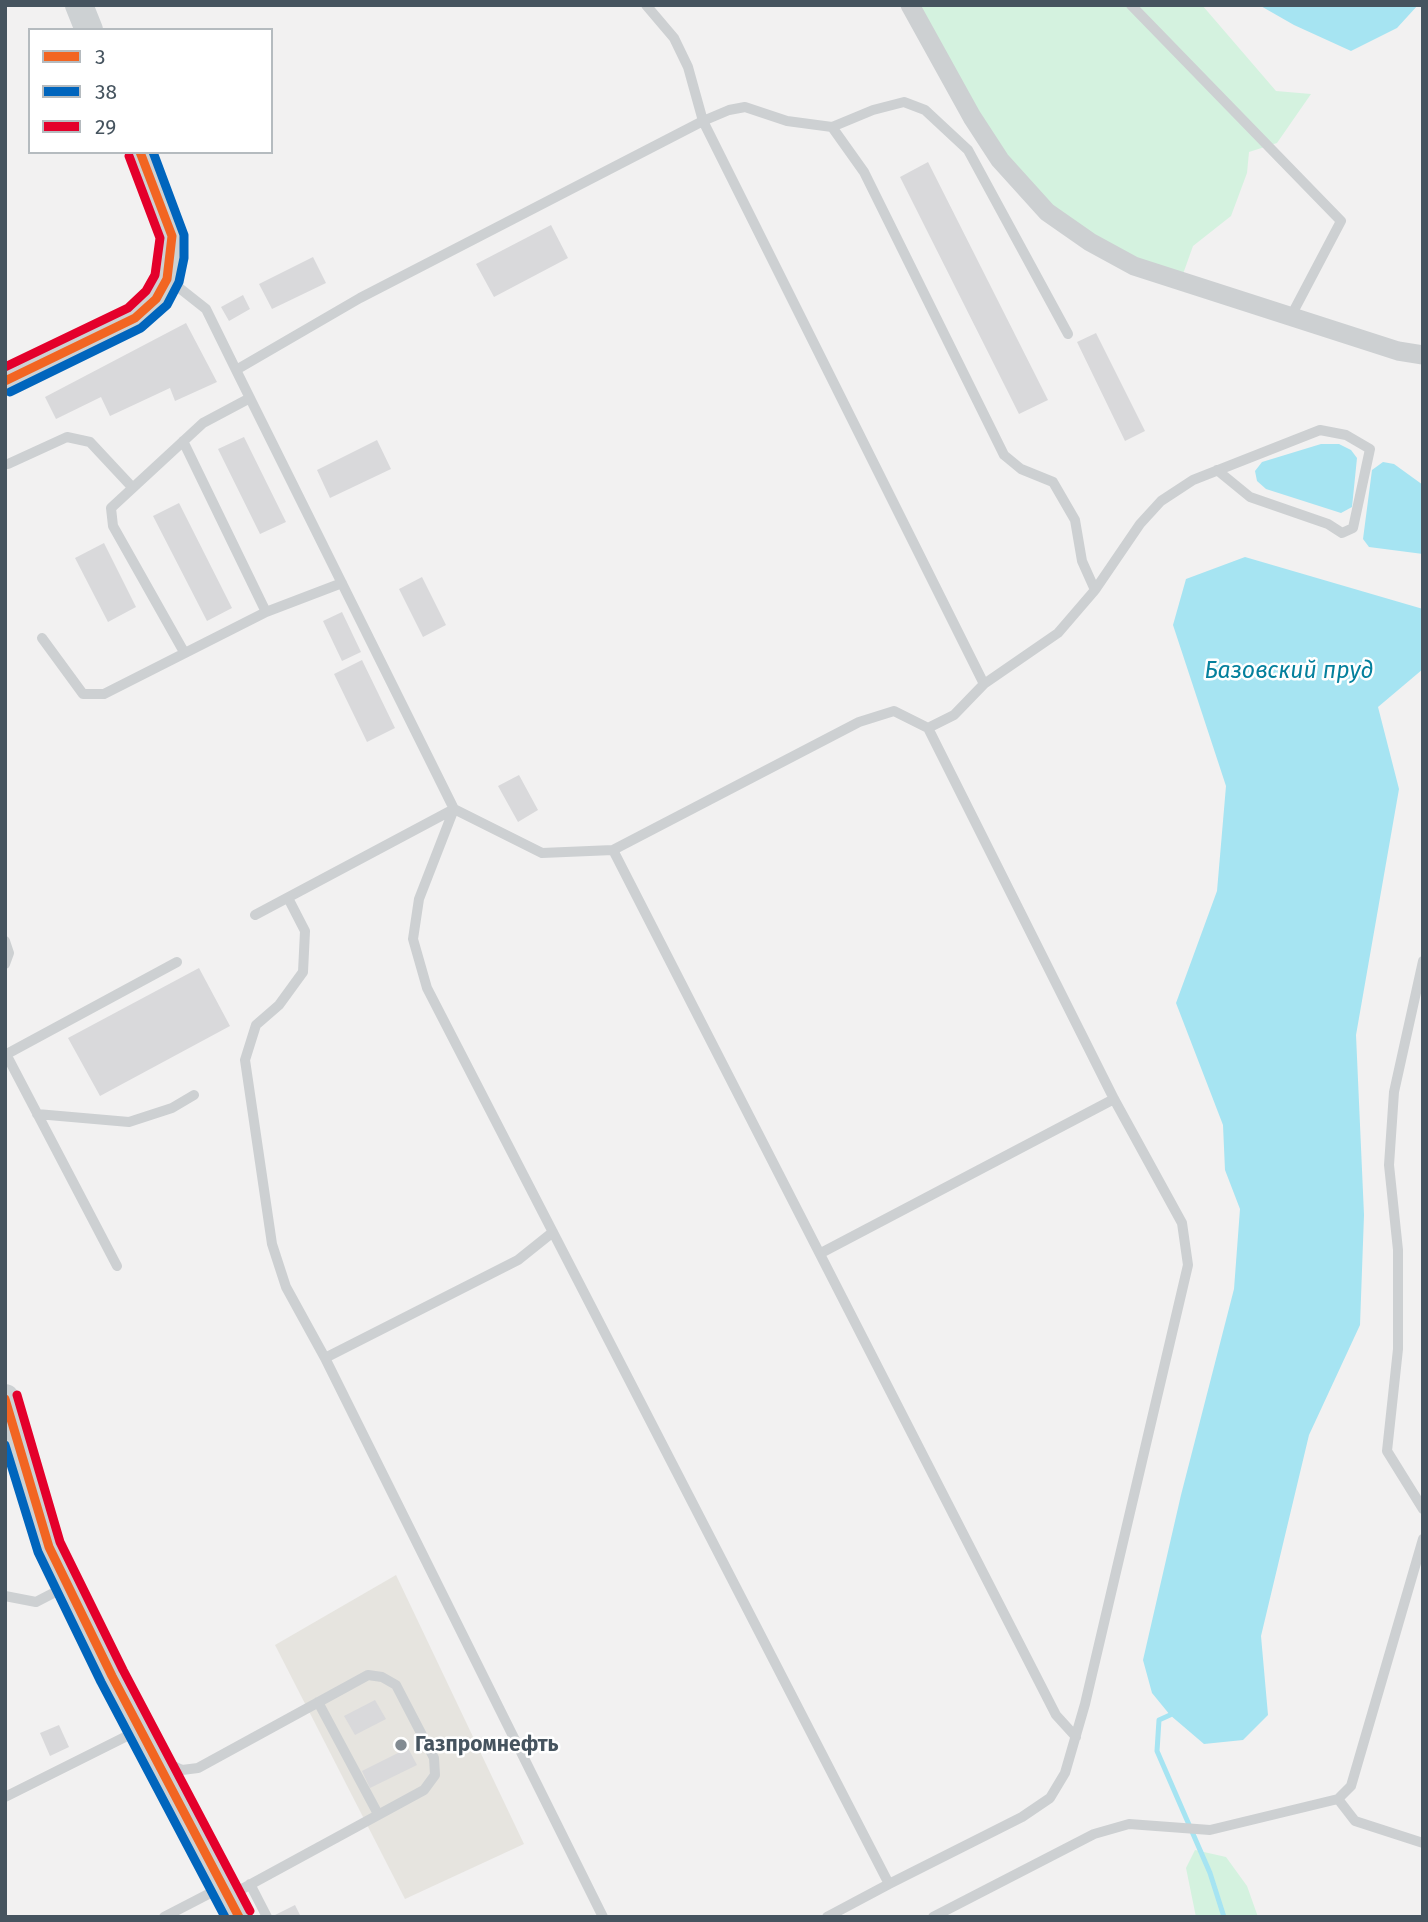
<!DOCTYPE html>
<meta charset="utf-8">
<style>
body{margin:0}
#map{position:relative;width:1428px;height:1922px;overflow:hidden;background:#f2f1f1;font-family:"Fira Sans",sans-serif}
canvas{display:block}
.frame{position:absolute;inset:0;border:7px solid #46545f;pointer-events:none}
.legend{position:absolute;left:28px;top:28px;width:245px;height:126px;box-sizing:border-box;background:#fff;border:2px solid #b5bbbf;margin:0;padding:9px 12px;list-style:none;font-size:21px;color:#46545f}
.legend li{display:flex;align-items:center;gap:14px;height:35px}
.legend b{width:35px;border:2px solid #b5bbbf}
</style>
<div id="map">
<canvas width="1428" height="1922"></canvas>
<div class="frame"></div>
<ul class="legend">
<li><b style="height:9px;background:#f26522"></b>3</li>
<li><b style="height:9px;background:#0065bd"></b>38</li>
<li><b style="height:9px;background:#e4002b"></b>29</li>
</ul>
</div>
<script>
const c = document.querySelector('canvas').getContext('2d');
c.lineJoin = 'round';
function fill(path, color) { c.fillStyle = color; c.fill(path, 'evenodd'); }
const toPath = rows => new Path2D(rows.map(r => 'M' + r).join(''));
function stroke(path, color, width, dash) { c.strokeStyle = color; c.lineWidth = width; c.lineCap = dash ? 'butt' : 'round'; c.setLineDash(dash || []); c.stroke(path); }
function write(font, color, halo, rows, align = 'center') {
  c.font = font + ' "Fira Sans",sans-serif'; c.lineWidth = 5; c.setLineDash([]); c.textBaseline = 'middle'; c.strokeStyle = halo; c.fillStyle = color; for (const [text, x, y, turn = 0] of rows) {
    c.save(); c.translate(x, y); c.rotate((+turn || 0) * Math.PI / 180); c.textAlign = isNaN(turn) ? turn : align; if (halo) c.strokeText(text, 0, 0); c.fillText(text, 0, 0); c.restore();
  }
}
fill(toPath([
 [396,1575,524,1844,405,1899,275,1645]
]), '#e6e4df');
fill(toPath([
 [909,5,1202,5,1276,91,1311,94,1277,143,1249,152,1247,173,1231,216,1193,246,1183,274,1127,257,1059,220,999,155],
 [1195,1850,1226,1857,1247,1886,1258,1917,1196,1917,1186,1868]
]), '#d4f2df');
fill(toPath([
 [1259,5,1418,5,1397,28,1351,51,1294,25],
 [1321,444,1339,444,1351,450,1357,458,1352,507,1341,513,1266,489,1257,481,1255,471,1262,462],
 [1383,462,1394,464,1423,485,1423,554,1369,547,1363,539,1372,470],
 [1245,557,1423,609,1423,669,1378,707,1399,789,1356,1035,1364,1215,1360,1325,1309,1435,1261,1636,1268,1715,1243,1740,1204,1744,1170,1715,1152,1693,1143,1660,1181,1495,1234,1289,1240,1209,1225,1170,1223,1125,1176,1003,1217,891,1226,786,1173,625,1186,579]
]), '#a6e4f2');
stroke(toPath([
 [1170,1715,1159,1720,1157,1751,1210,1873,1224,1917]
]), '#a6e4f2', 5);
fill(toPath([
 [928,162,1048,400,1019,414,900,177],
 [551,225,568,258,494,297,476,264],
 [313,257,326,283,272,309,259,284],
 [243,295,250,309,229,321,221,307],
 [186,323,217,382,175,401,170,388,110,416,101,397,56,419,45,397],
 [1096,333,1145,431,1125,441,1077,342],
 [244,437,286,522,260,534,218,449],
 [377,440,391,469,330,498,317,470],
 [179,503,232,608,207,621,153,516],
 [104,543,136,607,108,622,75,558],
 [422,577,446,625,423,637,399,589],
 [342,612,361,652,342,661,323,621],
 [362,660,395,728,367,742,334,674],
 [519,775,538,810,518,822,498,786],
 [199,968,230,1026,100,1096,68,1038],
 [375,1700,386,1719,355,1735,344,1716],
 [59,1725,69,1747,50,1756,40,1733],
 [408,1748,417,1765,370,1788,362,1771],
 [295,1905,301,1917,276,1917,275,1915]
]), '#d9d9db');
stroke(toPath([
 [1131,5,1341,221,1291,316],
 [832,127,864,172,1004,455,1021,469,1053,482,1075,520,1082,561,1095,590],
 [168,279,206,309,236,370,360,298,703,121,688,67,674,38,646,5],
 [236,370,454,809,542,853,613,850,859,722,894,711,928,728,954,715,984,684,703,121,729,110,745,107,787,121,832,127,873,110,904,102,925,110,968,150,1068,334],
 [183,441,266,612],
 [8,464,67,437,90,442,132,487],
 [42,638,83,694,104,694,266,612,342,583],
 [184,652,113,526,111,508,203,423,250,398],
 [984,684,1058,633,1095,590,1140,524,1161,501,1193,480,1320,430,1346,435,1370,449,1353,528,1342,533,1328,524,1250,497,1217,470],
 [454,809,419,899,413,939,427,988,889,1884,827,1917],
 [613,850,1056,1715,1076,1737],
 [288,898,305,931,303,972,279,1005,256,1025,245,1060,272,1244,286,1287,325,1358,603,1917],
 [255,915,454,809],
 [5,941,9,953,5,964],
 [1423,961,1394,1092,1389,1165,1398,1250,1398,1349,1387,1451,1423,1509],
 [6,1054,117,1266],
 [5,1055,177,962],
 [37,1114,129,1122,172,1108,194,1095],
 [821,1253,1114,1099],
 [325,1358,518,1260,553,1232],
 [5,1596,36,1602,67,1586],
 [318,1702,378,1814],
 [167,1763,182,1770,198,1768,368,1675,382,1677,396,1685,434,1758,435,1775,424,1790,231,1895],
 [5,1797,137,1731],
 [1338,1799,1355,1821,1423,1843],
 [250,1884,267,1917],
 [889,1884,1022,1817,1050,1798,1065,1773,1085,1704,1188,1265,1182,1223,1114,1099,928,728],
 [164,1917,222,1887],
 [933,1917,1094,1834,1129,1824,1210,1830,1338,1799,1351,1786,1423,1539]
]), '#cdd0d2', 10);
stroke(toPath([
 [910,5,972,117,1000,160,1047,212,1090,242,1134,266,1398,351,1423,355]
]), '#cdd0d2', 19);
stroke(toPath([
 [79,5,89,30],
 [5,381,135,318,156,299,167,279,172,257,172,236,140,152],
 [5,1398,32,1497,49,1547,112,1676,239,1917]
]), '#cdd1d3', 28);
stroke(toPath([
 [5,381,135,318,156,299,167,279,172,236,140,152],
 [5,1399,49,1547,112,1676,239,1917]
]), '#f26522', 9);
stroke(toPath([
 [10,392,141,328,167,305,179,282,184,258,184,235,153,152],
 [5,1445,38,1552,101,1682,225,1917]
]), '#0065bd', 9);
stroke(toPath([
 [5,367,128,308,146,291,155,275,160,238,129,156],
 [17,1395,60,1542,123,1670,250,1911]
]), '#e4002b', 9);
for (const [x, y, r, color] of [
 [401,1745,7,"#828b92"]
]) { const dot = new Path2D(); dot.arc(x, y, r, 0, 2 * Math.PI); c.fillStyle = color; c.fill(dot); stroke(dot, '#fff', 2.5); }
write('bold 21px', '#46545f', '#fff', [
 ["Газпромнефть",415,1745]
], 'left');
write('italic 23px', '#04809d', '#fff', [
 ["Базовский пруд",1289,672]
]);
</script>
